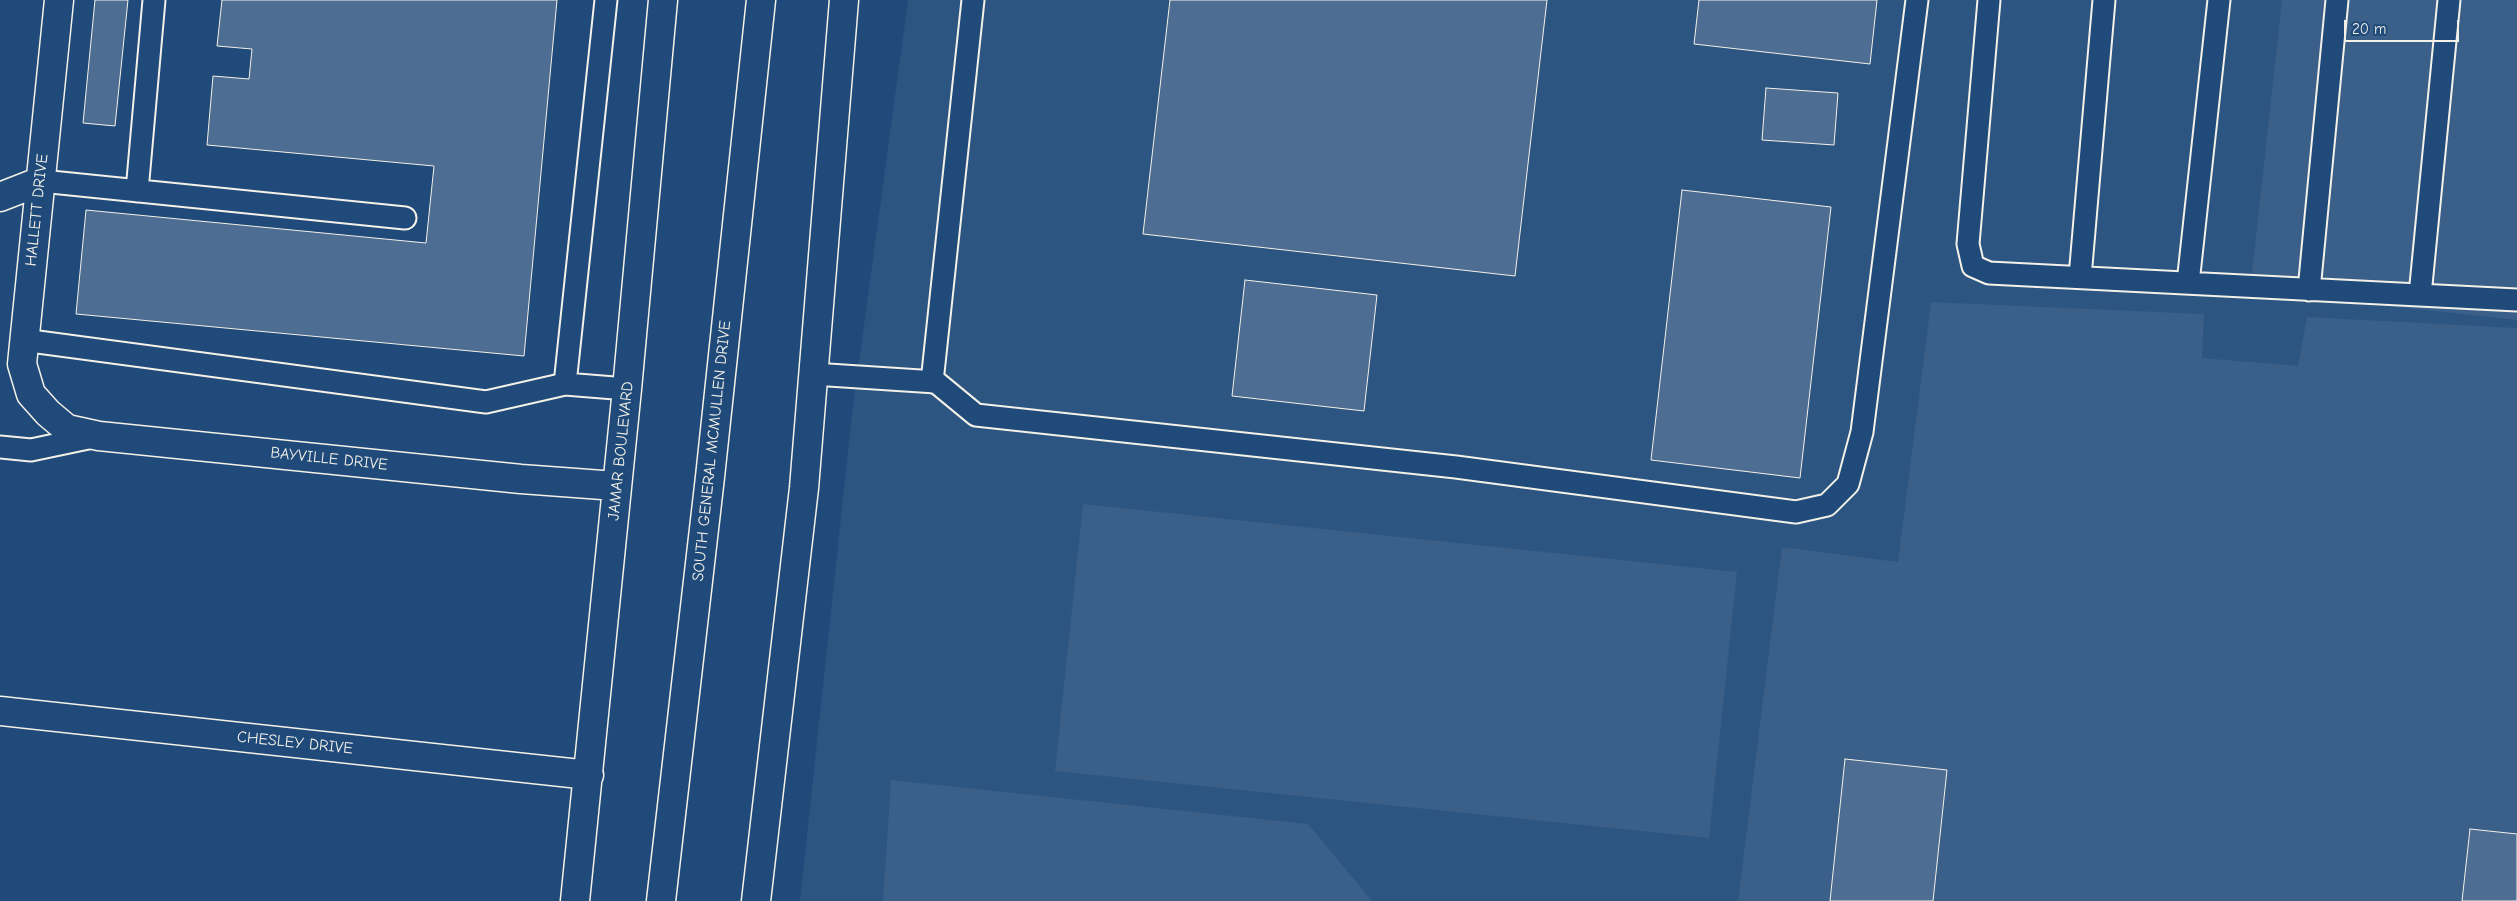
<!DOCTYPE html>
<style>
body{margin:0}
#map{position:relative;width:2517px;height:901px;overflow:hidden;background:#1f4a7a;font-family:"Comic Neue",sans-serif}
canvas{display:block}
.scale{position:absolute;left:2344px;top:20px;width:115px;height:22px;box-sizing:border-box;border:2px solid #f4f1e8;border-top:0;padding-left:6px;font-size:15px;line-height:18px;white-space:nowrap;color:#f4f1e8;-webkit-text-stroke:4px #1f4a7a;paint-order:stroke}
</style>
<div id="map">
<canvas width="2517" height="901"></canvas>
<div class="scale">20 m</div>
</div>
<script>
const c = document.querySelector('canvas').getContext('2d');
c.lineJoin = 'round';
function fill(path, color) { c.fillStyle = color; c.fill(path, 'evenodd'); }
const toPath = rows => new Path2D(rows.map(r => 'M' + r).join(''));
function stroke(path, color, width, dash) { c.strokeStyle = color; c.lineWidth = width; c.lineCap = dash ? 'butt' : 'round'; c.setLineDash(dash || []); c.stroke(path); }
function write(font, color, halo, rows, align = 'center') {
  c.font = font + ' "Comic Neue",sans-serif'; c.lineWidth = 5; c.setLineDash([]); c.textBaseline = 'middle'; c.strokeStyle = halo; c.fillStyle = color; for (const [text, x, y, turn = 0] of rows) {
    c.save(); c.translate(x, y); c.rotate((+turn || 0) * Math.PI / 180); c.textAlign = isNaN(turn) ? turn : align; if (halo) c.strokeText(text, 0, 0); c.fillText(text, 0, 0); c.restore();
  }
}
fill(toPath([
 [908,0,2517,0,2517,901,800,901,852,414]
]), '#2d5581');
fill(toPath([
 [2282,0,2517,0,2517,320,2250,291],
 [1931,302,2204,314,2202,358,2298,366,2307,317,2517,328,2517,901,1738,901,1782,547,1898,562],
 [1083,504,1737,572,1709,838,1055,771],
 [891,780,1308,824,1372,901,883,901]
]), '#3a5f88');
const building = toPath([
 [95,0,128,0,115,126,83,123,95,0],
 [222,0,557,0,524,356,76,314,86,210,426,243,434,166,207,145,213,76,249,79,252,49,217,46,222,0],
 [1170,0,1547,0,1515,276,1143,234,1170,0],
 [1699,0,1877,0,1870,64,1694,44,1699,0],
 [1766,88,1838,93,1834,145,1762,140,1766,88],
 [1682,190,1831,207,1800,478,1651,460,1682,190],
 [1245,280,1377,295,1364,411,1232,396,1245,280],
 [1845,759,1947,770,1933,901,1830,901,1845,759],
 [2470,829,2517,834,2517,901,2462,901,2470,829]
]);
fill(building, '#4d6e92');
stroke(building, '#f4f1e8', 1);
const service = toPath([
 [1989,0,1968,244,1973,266,1989,273,2517,300],
 [41,181,405,218],
 [137,191,154,0],
 [2080,277,2104,0],
 [2188,283,2219,0],
 [2309,290,2337,0],
 [2420,295,2449,0],
 [23,340,486,402,565,384,606,0],
 [813,374,936,382,976,415,1456,467,1796,512,1827,505,1848,484,1862,432,1917,0],
 [932,382,973,0],
 [565,384,627,389],
 [0,447,31,450,93,437]
]);
const minor = toPath([
 [59,0,22,364,31,394,48,413,67,429,99,436,521,479,616,486],
 [0,197,41,181],
 [0,711,589,775],
 [575,901,627,389,663,0]
]);
const secondary = toPath([
 [661,901,710,477,761,0],
 [756,901,804,488,844,0]
]);
stroke(service, '#f4f1e8', 25);
stroke(minor, '#f4f1e8', 31);
stroke(secondary, '#f4f1e8', 31);
stroke(service, '#1f4a7a', 21);
stroke(minor, '#1f4a7a', 28);
stroke(secondary, '#1f4a7a', 28);
write('16px', '#f4f1e8', '#1f4a7a', [
 ["HALLETT DRIVE",37,210,-84],
 ["JAMAR BOULEVARD",621,451,-84],
 ["SOUTH GENERAL MCMULLEN DRIVE",712,451,-84],
 ["BAYVILLE DRIVE",329,459,6],
 ["CHESLEY DRIVE",295,743,6]
]);
</script>
